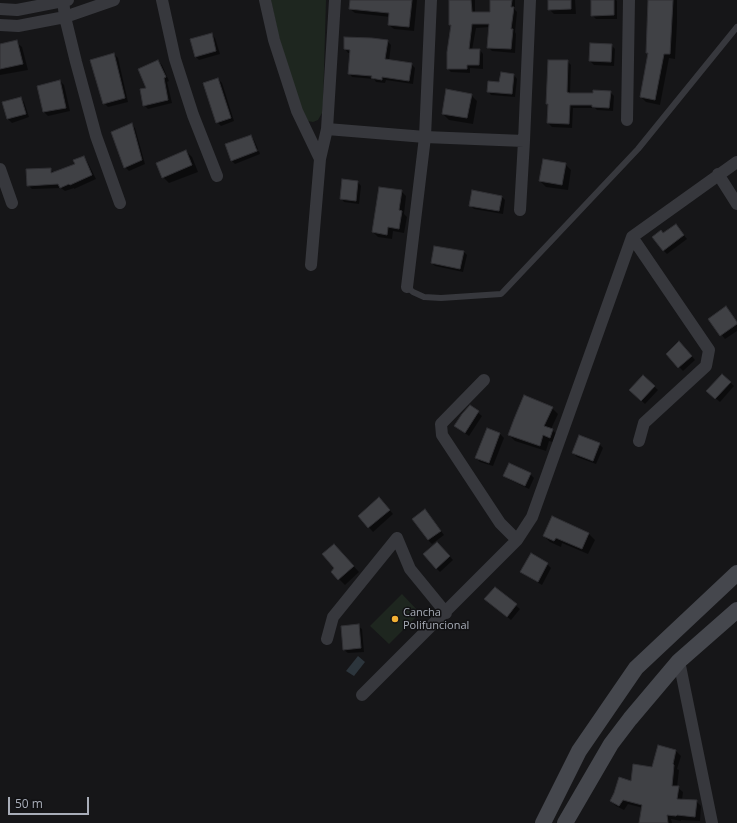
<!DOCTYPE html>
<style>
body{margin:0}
#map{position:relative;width:737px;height:823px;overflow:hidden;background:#161618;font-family:"Open Sans",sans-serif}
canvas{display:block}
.scale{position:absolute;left:8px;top:797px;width:81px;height:18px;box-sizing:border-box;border:2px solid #a8adb8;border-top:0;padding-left:5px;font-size:12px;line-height:14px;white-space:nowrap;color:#a8adb8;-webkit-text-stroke:3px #111113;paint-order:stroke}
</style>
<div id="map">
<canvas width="737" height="823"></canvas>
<div class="scale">50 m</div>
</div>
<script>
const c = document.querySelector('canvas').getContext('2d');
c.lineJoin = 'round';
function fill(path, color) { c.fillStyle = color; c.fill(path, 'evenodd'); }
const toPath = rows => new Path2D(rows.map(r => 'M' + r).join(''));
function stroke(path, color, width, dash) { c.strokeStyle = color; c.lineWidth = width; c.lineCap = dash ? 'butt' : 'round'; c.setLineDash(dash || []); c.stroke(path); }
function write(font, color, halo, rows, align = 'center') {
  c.font = font + ' "Open Sans",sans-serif'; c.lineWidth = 3; c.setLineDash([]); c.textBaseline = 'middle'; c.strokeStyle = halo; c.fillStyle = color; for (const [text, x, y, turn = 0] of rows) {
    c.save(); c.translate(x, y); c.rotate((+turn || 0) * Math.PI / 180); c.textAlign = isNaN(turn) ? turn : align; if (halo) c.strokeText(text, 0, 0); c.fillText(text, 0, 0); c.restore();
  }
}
fill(toPath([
 [271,0,326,0,323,103,322,113,318,120,313,122,308,121,300,106,278,34],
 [402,594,420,613,389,644,370,626]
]), '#1e261f');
fill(toPath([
 [358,656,365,662,354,676,346,671]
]), '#2c353c');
fill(toPath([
 [351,0,417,0,414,31,394,29,389,25,390,17,355,13,350,9],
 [449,0,475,0,475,13,491,13,491,0,515,0,515,10,517,12,515,32,516,34,515,53,492,51,488,47,490,27,476,28,472,50,480,50,483,54,483,69,470,68,470,73,451,72,448,69,452,26,450,24],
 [549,0,575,0,576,14,554,14,549,9],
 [593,0,616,0,617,1,617,19,596,19,592,15],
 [649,0,677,0,677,23,675,59,669,58,660,105,646,102,641,97,649,54,647,53],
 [211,34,215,38,220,54,199,60,195,56],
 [387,41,391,45,389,61,411,64,415,68,413,84,386,80,385,83,376,82,374,79,352,77,349,73,351,53,348,53,345,49],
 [16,42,22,47,28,70,0,75,0,45],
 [611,45,615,49,614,66,594,65,590,61],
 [114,54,118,58,128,102,108,107,104,103],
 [158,61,162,65,169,81,167,82,172,103,148,109,144,105,147,89],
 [567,61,571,65,570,94,610,92,614,96,613,111,597,110,595,108,573,108,572,128,552,127,548,123,549,106,547,104],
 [514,75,517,79,515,97,491,95,488,91],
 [218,79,222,83,234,121,221,126,217,122],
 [60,81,64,85,70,111,48,116,44,112,38,86],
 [471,95,477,101,473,124,449,120,443,114],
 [21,98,24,102,29,117,12,123,8,119,4,103],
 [131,124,135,128,145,164,129,171,125,167],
 [251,136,254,140,258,149,232,159,232,161,226,145],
 [186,151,192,157,198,172,169,183,163,177],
 [259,151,260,154,235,164,232,161],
 [83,157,87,161,96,179,74,189,74,188,65,191,61,188,32,189,28,185,50,169,54,173,76,164],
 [565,164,571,170,568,190,546,187,540,181],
 [358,182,361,186,359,204,344,202,341,198],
 [401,191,406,196,404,214,407,217,404,233,393,231,392,239,378,237,373,232],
 [501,196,505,200,503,214,474,209,470,205],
 [679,229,687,239,667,254,663,250,664,234],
 [435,247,464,252,467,255,463,272,435,266,432,263],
 [726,307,737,322,737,331,725,339,709,319],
 [683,346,695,360,683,371,667,354],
 [722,375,734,386,720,402,707,391],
 [643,376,658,390,645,404,630,390],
 [470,406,482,416,469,436,455,426],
 [552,408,558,414,551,429,559,436,556,443,549,441,546,451,515,441,509,435],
 [488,429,500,434,504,438,493,466,480,462,476,458],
 [599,444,603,448,596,464,577,457,573,453],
 [530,474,534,478,529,489,508,479,504,475],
 [383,502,393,514,373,532,359,516],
 [425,510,444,535,432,544,428,540],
 [589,534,595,540,588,554,562,543,561,547,550,542,544,536],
 [334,545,359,572,345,585,339,579,336,568],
 [441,547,453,560,440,572,436,568],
 [547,564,551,568,542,585,525,575,521,571],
 [495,588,520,609,511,620,490,603],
 [358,626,362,629,364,652,348,653,344,650],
 [658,747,676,751,681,756,677,769,679,770,677,787,683,792,682,800,696,801,701,806,700,821,681,820,681,821,671,819,672,823,640,823,643,808,628,804,624,810,616,806,611,801,632,782,653,768]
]), '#0007');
const building = toPath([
 [350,0,412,0,409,27,388,25,389,13,349,9,350,0],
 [449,0,471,0,472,12,490,12,490,0,512,0,511,7,514,7,511,29,513,29,511,49,487,48,489,24,472,24,469,49,480,49,479,65,467,65,467,69,447,69,447,52,451,25,449,25,449,0],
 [548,0,571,0,571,9,548,10,548,0],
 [591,0,614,0,614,15,591,16,591,0],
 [648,0,673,0,670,54,664,54,655,100,640,97,648,53,646,53,648,0],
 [212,33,216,51,195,57,190,39,212,33],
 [344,37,372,38,388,40,385,59,412,63,409,81,382,77,382,80,371,78,372,76,348,74,350,50,344,49,344,37],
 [17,40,23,64,0,69,0,44,17,40],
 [590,43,612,44,611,62,589,61,590,43],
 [114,53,125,98,103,104,90,60,114,53],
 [158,60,166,77,164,78,168,100,143,106,140,89,146,88,138,69,158,60],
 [548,60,568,60,567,92,569,93,593,93,593,90,611,91,609,108,592,107,592,105,570,105,569,124,547,123,548,104,546,104,548,60],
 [501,72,514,74,512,94,487,92,488,81,499,82,501,72],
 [218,78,231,118,216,123,203,83,218,78],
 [60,80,66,108,43,112,37,86,60,80],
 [446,89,472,94,467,118,442,114,446,89],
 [21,97,26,114,7,119,2,102,21,97],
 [132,123,142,160,124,168,111,132,132,123],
 [251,135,257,151,231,161,225,144,251,135],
 [186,150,192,165,162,178,156,163,186,150],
 [84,156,92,175,70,185,69,184,60,188,58,184,27,186,26,169,51,168,51,173,75,164,73,160,84,156],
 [543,159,566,163,562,185,539,181,543,159],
 [342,179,358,181,356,201,340,199,342,179],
 [379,187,402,190,399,210,402,211,399,229,388,227,387,235,372,232,379,187],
 [472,190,502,196,499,211,469,206,472,190],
 [676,224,684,235,663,251,652,237,661,230,663,233,676,224],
 [434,246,464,251,460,269,431,263,434,246],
 [726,306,737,322,737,324,720,336,708,319,726,306],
 [679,341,692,356,678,368,666,354,679,341],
 [722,374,731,382,715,399,706,391,722,374],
 [643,375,655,386,641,401,629,390,643,375],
 [524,395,553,407,544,426,553,429,550,438,543,435,540,446,508,435,514,419,524,395],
 [470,405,479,411,465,433,454,426,462,414,470,405],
 [487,428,500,433,489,463,475,458,487,428],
 [579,435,600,443,593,461,572,453,579,435],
 [509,463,531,473,525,486,503,476,509,463],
 [379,497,390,510,368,528,358,516,379,497],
 [425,509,441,531,428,540,412,519,425,509],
 [552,516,589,533,582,549,556,538,554,541,543,536,552,516],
 [437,542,450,556,436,569,423,554,437,542],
 [334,544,354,566,338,580,331,572,334,568,322,554,334,544],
 [531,553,548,563,538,582,520,572,531,553],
 [495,587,517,604,507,617,484,599,495,587],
 [359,624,361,648,343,650,341,626,359,624],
 [658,745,676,750,673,764,674,765,672,786,679,786,677,799,697,800,695,817,677,815,676,816,667,815,668,823,639,823,642,805,623,800,619,806,610,801,614,793,619,777,631,781,633,764,652,767,658,745]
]);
fill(building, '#404145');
stroke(building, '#303034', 1);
stroke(toPath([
 [407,287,413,292,424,297,441,298,501,294,503,292,638,149,737,27]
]), '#37383d', 6);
stroke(toPath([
 [63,0,65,17,76,62,96,136,120,203],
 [162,0,175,59,193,115,217,176],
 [265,0,274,40,297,111,320,159],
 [0,9,17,10,68,0],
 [0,25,18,26,65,17,114,0],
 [627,120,629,0],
 [327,129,425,137,524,141],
 [0,169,12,203],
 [718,174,737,204],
 [520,210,524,141,530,0],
 [632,237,709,350,706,366,644,423,639,441],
 [311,265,320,159,327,129,335,0],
 [407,287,425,137,431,0],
 [484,380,441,424,442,435,500,523,517,540],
 [327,639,333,617,397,538,410,569,446,613],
 [679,661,712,823],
 [362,695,517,540,532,517,632,237,737,162]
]), '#37383d', 12);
stroke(toPath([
 [543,823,579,751,636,668,737,573],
 [565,823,611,744,630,719,679,661,737,610]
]), '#45474d', 16);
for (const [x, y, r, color] of [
 [395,619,4,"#f2b134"]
]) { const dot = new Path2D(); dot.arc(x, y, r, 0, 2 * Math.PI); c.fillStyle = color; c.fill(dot); stroke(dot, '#111113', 1.5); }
write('11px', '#a8adb8', '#111113', [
 ["Cancha",403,613],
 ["Polifuncional",403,626]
], 'left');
</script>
